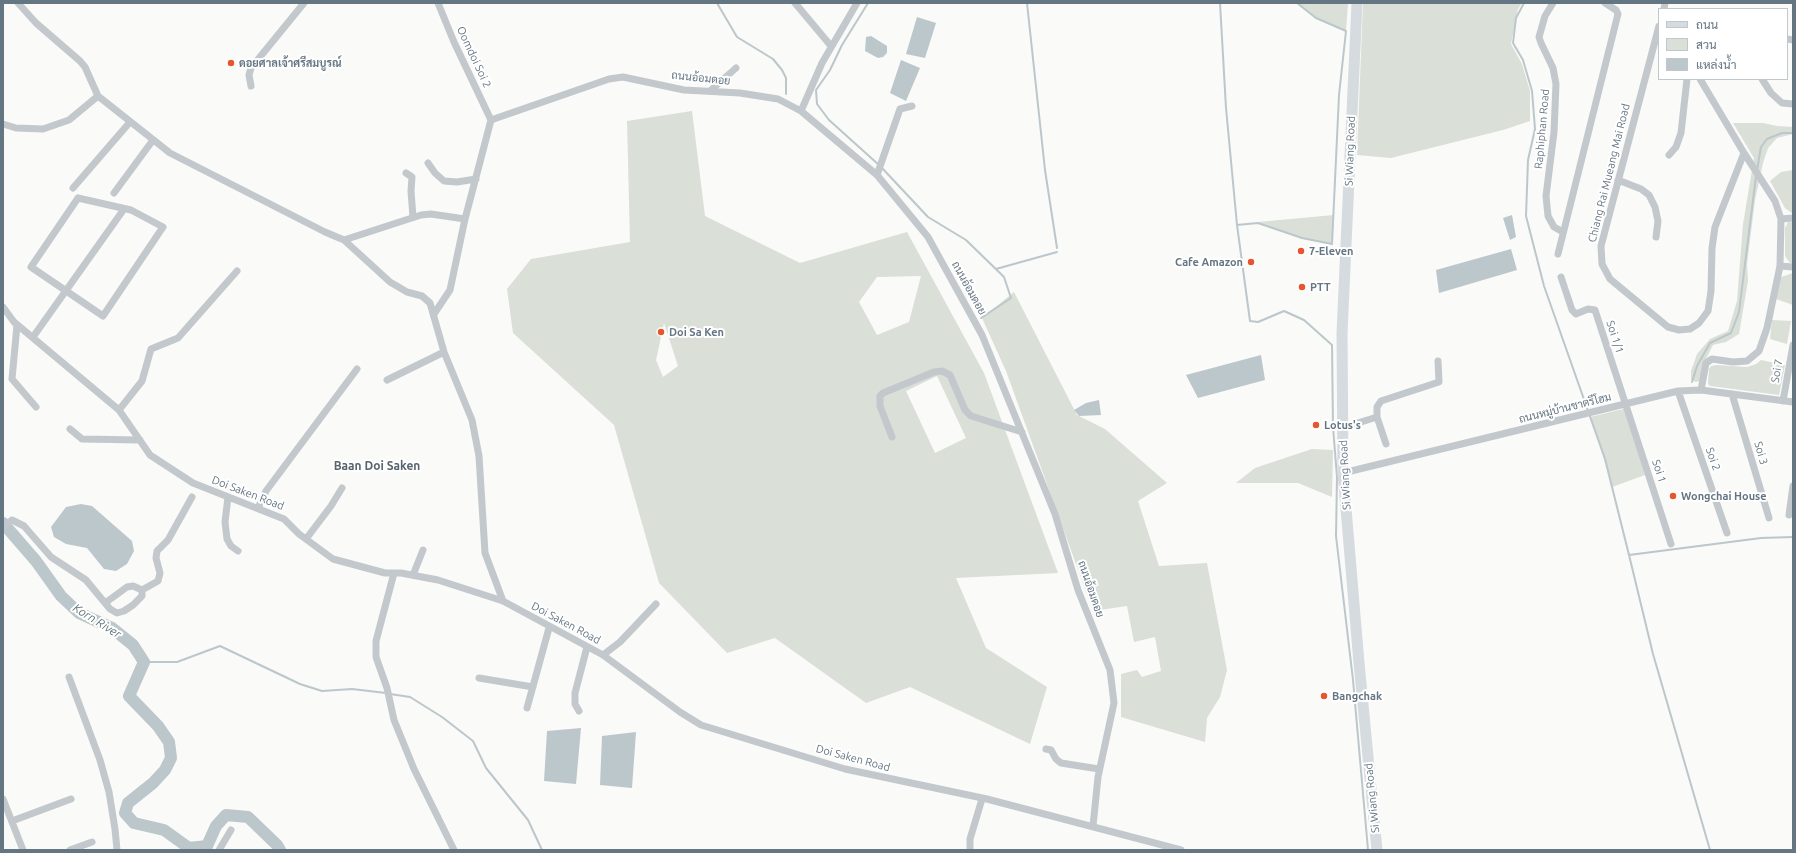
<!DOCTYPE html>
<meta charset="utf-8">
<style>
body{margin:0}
#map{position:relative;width:1796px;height:853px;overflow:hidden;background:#fafaf8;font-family:Ubuntu,Sarabun,sans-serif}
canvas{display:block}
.frame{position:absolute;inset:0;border:4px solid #657683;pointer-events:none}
.legend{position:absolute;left:1658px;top:8px;width:130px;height:72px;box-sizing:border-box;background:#fff;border:1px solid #c1c8cd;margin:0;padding:5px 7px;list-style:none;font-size:12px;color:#657683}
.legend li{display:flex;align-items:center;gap:8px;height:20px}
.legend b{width:20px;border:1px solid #c1c8cd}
</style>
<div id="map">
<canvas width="1796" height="853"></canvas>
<div class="frame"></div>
<ul class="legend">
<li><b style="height:5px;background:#d6dbdf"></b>ถนน</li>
<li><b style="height:11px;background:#dadfd7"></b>สวน</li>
<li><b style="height:11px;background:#bbc7cb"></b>แหล่งน้ำ</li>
</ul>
</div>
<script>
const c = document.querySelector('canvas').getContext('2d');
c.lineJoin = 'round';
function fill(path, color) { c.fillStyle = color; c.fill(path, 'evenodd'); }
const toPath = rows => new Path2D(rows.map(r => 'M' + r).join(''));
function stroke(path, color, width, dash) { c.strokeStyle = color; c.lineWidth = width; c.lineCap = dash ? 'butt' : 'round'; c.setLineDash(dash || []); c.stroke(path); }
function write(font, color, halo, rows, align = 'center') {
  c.font = font + ' Ubuntu,Sarabun,sans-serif'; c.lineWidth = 4; c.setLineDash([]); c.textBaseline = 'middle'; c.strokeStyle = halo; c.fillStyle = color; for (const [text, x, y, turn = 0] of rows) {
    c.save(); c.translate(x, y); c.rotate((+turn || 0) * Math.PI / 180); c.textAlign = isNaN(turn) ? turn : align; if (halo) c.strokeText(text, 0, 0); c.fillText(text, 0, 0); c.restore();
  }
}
fill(toPath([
 [1297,3,1348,3,1346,31,1316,18],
 [1363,3,1522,3,1518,9,1511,44,1522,64,1530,91,1530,121,1503,130,1391,158,1357,155],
 [692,111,705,216,800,263,907,232,984,373,1058,573,956,578,986,648,1047,687,1030,744,910,687,866,703,775,638,727,653,659,583,614,425,513,333,507,289,531,259,630,242,627,121],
 [921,276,909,322,877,335,859,302,877,277],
 [664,323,678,366,663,377,656,360],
 [937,376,966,438,935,453,906,391],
 [1733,123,1763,123,1777,126,1793,127,1793,134,1777,138,1768,148,1763,163,1755,200,1747,264,1748,281,1739,334,1726,342,1713,345,1706,359,1700,381,1696,382,1691,380,1691,371,1697,354,1710,339,1728,331,1737,301,1743,224,1754,158],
 [1793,170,1793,214,1785,208,1770,181,1781,172],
 [1334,215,1332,244,1300,237,1258,222],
 [1788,222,1793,222,1793,263,1790,263,1785,256,1785,228],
 [1793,273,1793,305,1776,299,1781,277],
 [1014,292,1077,415,1105,429,1167,483,1138,501,1159,566,1207,563,1227,670,1220,697,1207,718,1205,742,1121,717,1121,674,1137,670,1142,677,1161,671,1155,637,1134,642,1127,606,1093,611,1006,371,982,318],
 [1772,320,1791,321,1787,344,1770,339],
 [1761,360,1785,365,1779,395,1710,386,1708,384,1709,369,1711,366,1717,365,1747,367,1756,364],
 [1623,409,1626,410,1645,475,1612,487,1605,459,1590,417],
 [1312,449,1333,450,1332,497,1298,483,1236,483,1255,468]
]), '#dadfd7');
fill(toPath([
 [917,17,936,23,925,58,906,54],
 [871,36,887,46,887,53,883,57,878,58,865,51,866,37],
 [901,60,920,68,906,101,890,93],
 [1512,215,1516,237,1510,240,1503,218],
 [1511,249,1517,270,1439,293,1436,270],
 [1261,355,1265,380,1198,398,1186,375],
 [1099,400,1101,415,1079,416,1074,410,1086,403],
 [81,504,92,506,132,541,134,551,127,564,116,571,104,569,87,548,66,544,54,537,51,527,66,507],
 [581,728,576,784,544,781,547,731],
 [636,732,632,788,600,785,602,736]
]), '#bbc7cb');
stroke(toPath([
 [717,3,737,37,773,59,782,70,786,78,786,94],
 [868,3,842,45,830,70,816,90,817,104,829,120,879,165],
 [1027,3,1045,170,1057,248],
 [1220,3,1226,108,1237,225,1258,223,1302,238,1332,244,1339,95,1346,31,1316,18,1297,3],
 [1524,3,1516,18,1513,43,1523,60,1532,91,1535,129,1528,160,1526,216,1544,286,1605,459,1629,555],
 [882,168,928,217,966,240,1004,277,1011,298,981,318],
 [1757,170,1761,147,1767,139,1782,133,1793,133],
 [1237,225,1250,321,1258,322,1284,311,1304,320,1332,345,1333,427,1337,477,1336,536,1353,680,1368,850],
 [996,269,1057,252],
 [1692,382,1697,366,1710,343,1731,333,1739,312,1756,176],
 [144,662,177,662,220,646,300,684,322,691,352,689,386,693],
 [390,694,410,697,442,717,473,741,486,768,528,820,542,850],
 [1710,850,1653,654,1629,555,1761,538,1793,537]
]), '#bbc7cb', 2);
stroke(toPath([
 [3,523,36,561,61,596,79,613,112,628,133,645,144,662,129,696,158,726,169,742,171,758,165,770,153,783,128,803,125,813,134,823,164,830,189,848,207,846,216,826,226,815,248,817,277,845,280,850]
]), '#bbc7cb', 12);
stroke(toPath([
 [18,3,36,23,80,61,85,67,98,96],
 [438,3,454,42,491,120],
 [795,3,831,46],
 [1553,3,1545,16,1539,37,1541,43,1553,68,1556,84,1554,132,1546,196,1548,216,1554,227,1563,232],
 [1664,9,1665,3],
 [1659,26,1601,246,1602,264,1610,279,1668,327,1679,330,1690,329,1699,323,1708,311,1711,291,1712,248,1715,227,1744,153],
 [1787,39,1793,40],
 [1700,79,1744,153,1775,201,1781,219,1780,266,1767,328,1759,351,1747,361,1733,362,1712,359,1706,363,1701,390],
 [1762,79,1771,93,1782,103,1793,104],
 [251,86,249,75,251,68,304,3],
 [710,91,736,68],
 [801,111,822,63,857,3],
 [491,120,609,79,623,77,684,90,740,93,778,99,801,111,877,175,928,237,982,335,1055,514,1078,590,1110,670,1114,703,1098,777,1093,826],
 [3,124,16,128,43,129,69,120,98,96,170,153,325,232,344,240,390,282,407,292,422,296,430,303,444,352,472,420,479,456,485,553,503,601],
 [1669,155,1676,147,1681,133,1687,79],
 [428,163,435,173,444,181,457,182,476,179],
 [406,173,412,177,411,191,413,217],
 [877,175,900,109,912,106],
 [1618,180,1641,189,1649,195,1655,207,1658,221,1656,237],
 [73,188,130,122],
 [114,193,153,140],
 [78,198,131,210,163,227,103,316,31,267,78,198],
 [1781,219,1793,218],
 [344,240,421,215,431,214,465,219],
 [1558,254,1618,14,1616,10,1605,3],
 [1780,266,1793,267],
 [1561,277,1572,310,1576,314,1588,309,1595,310,1671,544],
 [3,307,14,322,119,410,150,455,193,483,284,519,299,534,333,559,385,573,401,573,438,580,503,601,603,655,680,712,701,725,845,769,987,799,1181,850],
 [434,314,450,290,465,219,491,120],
 [17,325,12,379,36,407],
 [33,337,124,209],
 [387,380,444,352],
 [1678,391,1727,533],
 [1732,394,1769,518],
 [1783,401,1793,345],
 [119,410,142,381,151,349,178,338,237,271],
 [1342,428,1377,417],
 [70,429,82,439,140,440],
 [892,437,880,406,880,396,883,393,934,372,942,371,950,375,965,410,971,416,1022,432],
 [1386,444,1377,417,1377,407,1381,401,1439,382,1438,361],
 [1343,473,1678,391,1701,390,1793,402],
 [228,497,225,522,227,539,231,546,238,551],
 [258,508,266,491,357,369],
 [1789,515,1793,486],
 [3,527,12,520,24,526,51,557,86,580,110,609,117,613,124,611,133,605,142,596,142,590],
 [306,539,331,506,342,488],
 [394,573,376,641,376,657,387,688,394,720,414,769,454,850],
 [413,575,423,550],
 [105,603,127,587,133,586,142,590,158,581,160,573,156,558,157,551,168,540,192,497],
 [603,655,620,642,656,604],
 [69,677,100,760,109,792,115,829,117,850],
 [479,678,533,687],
 [527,708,549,628],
 [579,711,575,704,575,693,587,647],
 [1046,749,1051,750,1056,759,1061,763,1099,769],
 [3,799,23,850],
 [12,821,71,799],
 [70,850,92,842],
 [219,850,231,830],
 [970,850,970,839,982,799]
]), '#c3c8cc', 7);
stroke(toPath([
 [1357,3,1342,333,1343,473,1359,663,1377,850]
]), '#d6dbdf', 11);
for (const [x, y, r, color] of [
 [231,63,4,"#e4572e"],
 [1301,251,4,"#e4572e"],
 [1251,262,4,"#e4572e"],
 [1302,287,4,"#e4572e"],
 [661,332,4,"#e4572e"],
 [1316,425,4,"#e4572e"],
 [1673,496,4,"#e4572e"],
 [1324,696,4,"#e4572e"]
]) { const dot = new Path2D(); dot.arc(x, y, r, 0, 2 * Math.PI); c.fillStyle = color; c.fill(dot); stroke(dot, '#fff', 1.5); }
write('11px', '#657683', '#fff', [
 ["Oomdoi Soi 2",474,57,65],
 ["ถนนอ้อมดอย",701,78,6],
 ["Raphiphan Road",1542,129,-85],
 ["Si Wiang Road",1350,151,-88],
 ["Chiang Rai Mueang Mai Road",1609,173,-76],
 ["ถนนอ้อมดอย",969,288,61],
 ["Soi 1/1",1615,337,72],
 ["Soi 7",1777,371,-80],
 ["ถนนหมู่บ้านชาตรีโฮม",1565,408,-14],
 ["Soi 3",1761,453,74],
 ["Soi 2",1713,459,71],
 ["Soi 1",1659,471,72],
 ["Si Wiang Road",1345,475,-93],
 ["Doi Saken Road",248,493,21],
 ["ถนนอ้อมดอย",1091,589,71],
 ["Doi Saken Road",566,623,28],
 ["Doi Saken Road",853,758,15],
 ["Si Wiang Road",1372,798,-96]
]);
write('bold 11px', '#657683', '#fff', [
 ["ดอยศาลเจ้าศรีสมบูรณ์",239,63],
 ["7-Eleven",1309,251],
 ["Cafe Amazon",1243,262,"right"],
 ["PTT",1310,287],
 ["Doi Sa Ken",669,332],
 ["Lotus's",1324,425],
 ["Wongchai House",1681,496],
 ["Bangchak",1332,696]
], 'left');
write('bold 12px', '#57646e', '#fff', [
 ["Baan Doi Saken",377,466]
]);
write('italic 12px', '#60757c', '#fff', [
 ["Korn River",97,621,32]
]);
</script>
